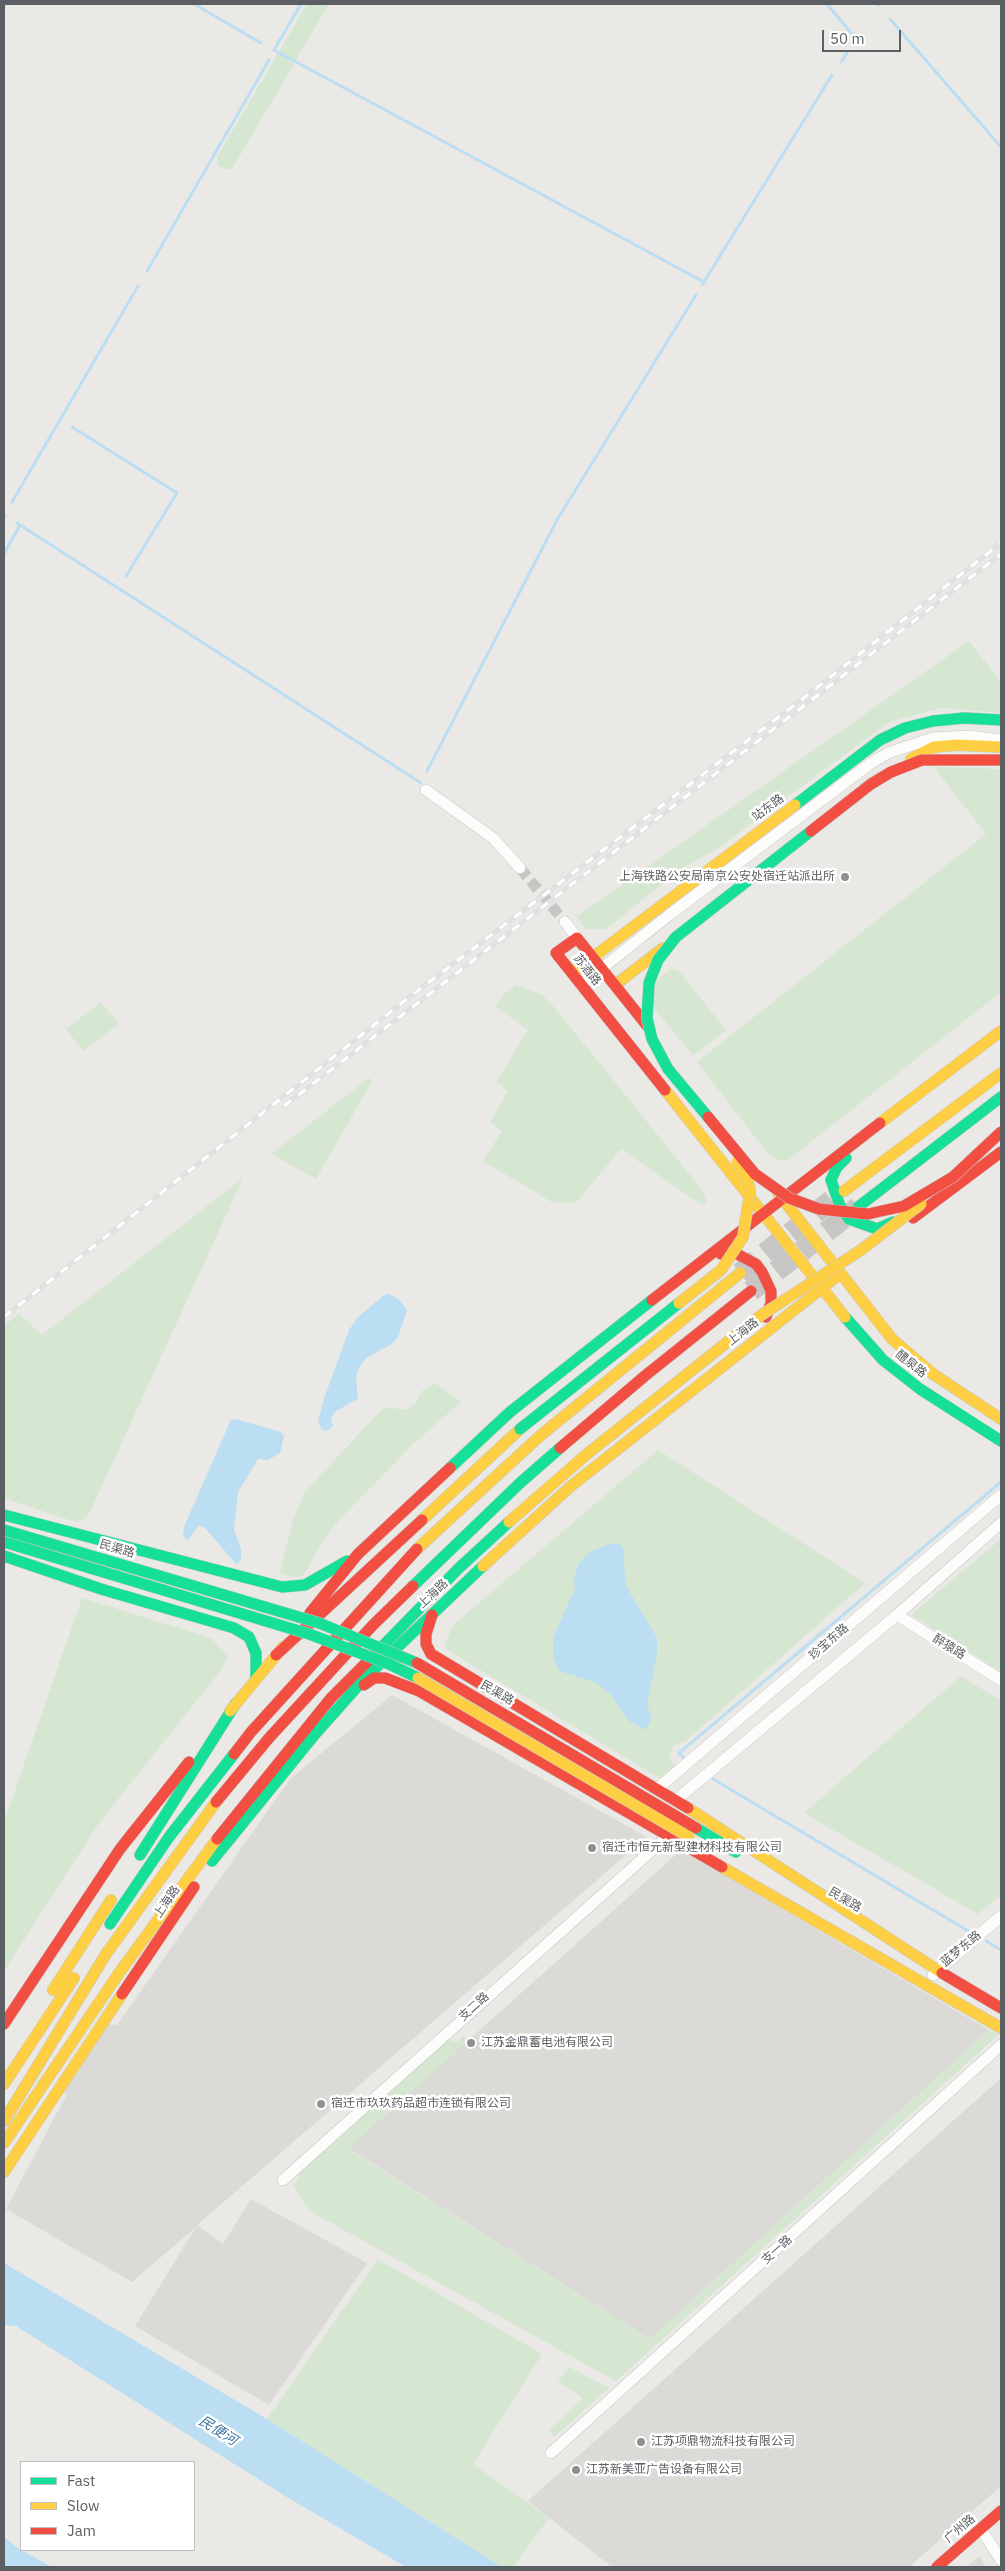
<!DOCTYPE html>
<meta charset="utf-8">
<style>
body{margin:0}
#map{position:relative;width:1005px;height:2571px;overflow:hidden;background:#ebe9e5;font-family:"IBM Plex Sans",sans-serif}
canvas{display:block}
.frame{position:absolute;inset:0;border:5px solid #5b5f63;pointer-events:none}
.legend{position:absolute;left:20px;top:2461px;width:175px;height:90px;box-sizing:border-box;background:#fff;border:1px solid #bdbfc1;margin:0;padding:6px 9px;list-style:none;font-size:15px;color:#5b5f63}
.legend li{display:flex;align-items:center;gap:10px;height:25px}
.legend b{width:25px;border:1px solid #bdbfc1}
.scale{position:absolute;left:822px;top:30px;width:79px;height:22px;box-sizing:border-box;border:2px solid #5b5f63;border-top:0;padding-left:6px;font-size:15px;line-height:18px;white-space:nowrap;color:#5b5f63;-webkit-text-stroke:4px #fff;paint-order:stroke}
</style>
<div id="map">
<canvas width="1005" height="2571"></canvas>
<div class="frame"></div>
<ul class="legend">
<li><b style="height:6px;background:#16e098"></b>Fast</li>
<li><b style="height:6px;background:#ffcf43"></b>Slow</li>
<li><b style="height:6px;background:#f24e42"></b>Jam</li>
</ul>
<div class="scale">50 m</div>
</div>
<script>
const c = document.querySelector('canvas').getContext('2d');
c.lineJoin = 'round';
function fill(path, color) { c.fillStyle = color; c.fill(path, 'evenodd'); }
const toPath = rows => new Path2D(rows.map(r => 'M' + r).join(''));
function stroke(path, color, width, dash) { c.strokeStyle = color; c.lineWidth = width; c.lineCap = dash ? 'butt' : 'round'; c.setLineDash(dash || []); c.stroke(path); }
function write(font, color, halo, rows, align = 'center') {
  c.font = font + ' "IBM Plex Sans","Noto Sans SC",sans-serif'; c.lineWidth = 5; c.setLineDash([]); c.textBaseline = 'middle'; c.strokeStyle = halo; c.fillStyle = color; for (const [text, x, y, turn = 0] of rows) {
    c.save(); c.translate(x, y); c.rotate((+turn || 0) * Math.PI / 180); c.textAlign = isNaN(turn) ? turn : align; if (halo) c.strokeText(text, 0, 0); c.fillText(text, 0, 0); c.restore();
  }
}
fill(toPath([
 [392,1695,647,1837,197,2225,223,2244,251,2199,367,2263,269,2405,135,2326,196,2227,132,2282,6,2209,67,2094,61,2090,98,2024,117,2025,290,1779],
 [681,1850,989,2030,650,2339,348,2148],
 [1001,2078,1001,2486,909,2567,612,2567,528,2501],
 [979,2556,986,2567,966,2567]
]), '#dcdad6');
fill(toPath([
 [307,4,329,4,232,169,224,169,217,165,217,157],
 [969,641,1001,682,1001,713,941,708,889,722,717,849,680,870,606,929,586,929,576,917],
 [934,767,1001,769,1001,992,788,1160,778,1160,769,1155,697,1062,986,834],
 [670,969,678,970,726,1030,693,1056,642,993],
 [516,985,542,995,554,1007,703,1191,707,1204,700,1204,621,1149,578,1200,573,1203,552,1202,483,1161,502,1131,490,1122,508,1091,496,1082,528,1030,495,1006,505,993],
 [101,1002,119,1024,83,1051,66,1029],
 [369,1078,372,1081,316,1179,271,1154],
 [243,1178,89,1514,82,1520,75,1522,4,1498,4,1328,7,1323,19,1314,42,1335],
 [435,1383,461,1402,412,1445,340,1519,326,1536,303,1576,290,1577,280,1573,294,1517,304,1493,384,1407,406,1410,415,1403,422,1391],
 [658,1450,865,1583,687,1740,673,1746,669,1760,677,1766,663,1780,447,1650,445,1645,452,1626],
 [1001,1539,1001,1672,911,1615],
 [82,1598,211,1638,228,1656,221,1670,99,1823,4,1971,4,1822],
 [961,1676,1001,1701,1001,1895,978,1914,804,1813],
 [989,2030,999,2034,616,2381,315,2214,305,2205,293,2185,300,2177,297,2172,448,2040,457,2042,463,2036,469,2040,348,2149,650,2339],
 [378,2259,542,2354,473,2464,549,2518,513,2567,502,2567,267,2419],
 [569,2367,609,2388,554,2437,549,2430,583,2398,558,2382]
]), '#d5e6d1');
fill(toPath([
 [389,1294,400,1300,407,1310,398,1337,392,1344,366,1358,358,1369,356,1379,358,1399,336,1411,331,1418,333,1426,329,1430,323,1431,318,1422,323,1401,349,1330,357,1318,384,1295],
 [235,1419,281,1432,284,1436,280,1453,268,1460,258,1459,238,1492,234,1529,241,1549,241,1559,237,1565,205,1528,199,1525,188,1540,183,1536,184,1527,229,1424,231,1420],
 [609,1544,620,1544,623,1548,626,1586,657,1638,657,1653,647,1704,652,1719,645,1730,628,1720,611,1695,595,1682,559,1671,553,1657,553,1638,575,1588,574,1580,578,1564,590,1552],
 [4,2263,267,2419,502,2567,406,2567,285,2496,16,2326,4,2325],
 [4,2537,21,2550,52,2567,4,2567]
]), '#bbdef3');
stroke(toPath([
 [194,4,261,43],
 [301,4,274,50,704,282],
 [827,4,856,39],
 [878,4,879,5],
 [890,19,1001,147],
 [841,62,847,53],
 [147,271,269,60],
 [702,285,832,75],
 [72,427,177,493,126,576],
 [12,502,138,286],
 [4,516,5,516],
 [17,523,421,783],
 [4,554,20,525],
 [427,771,557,520,696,295],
 [686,1760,679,1753,1001,1482],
 [713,1779,970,1932],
 [986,1941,1001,1950]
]), '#bbdef3', 3);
stroke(toPath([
 [520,868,565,922]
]), '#c7c6c4', 11, [11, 5.5]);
stroke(toPath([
 [740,1273,832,1200],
 [751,1291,858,1207]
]), '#c7c6c4', 21, [21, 11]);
const street = toPath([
 [426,790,493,838,520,868],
 [565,922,577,938],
 [581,985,669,915,871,763,888,753,933,738,969,736,1001,740],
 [897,1615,1001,1680],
 [657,1789,1001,1495],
 [676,1800,897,1615,1001,1523],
 [933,1975,1001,1916],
 [283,2180,668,1836],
 [551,2453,1001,2045],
 [981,2529,1001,2560]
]);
const fast = toPath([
 [795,805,880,740,905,728,933,721,964,718,1001,720],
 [846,1158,837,1167,831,1180,840,1206,849,1219,877,1229,893,1222],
 [858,1207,1001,1097],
 [845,1317,883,1360,920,1389,1001,1441],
 [450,1468,510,1412,652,1300],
 [4,1515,282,1587,305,1585,347,1561],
 [4,1556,101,1589,234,1628,249,1637,256,1653,256,1678],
 [413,1586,520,1483,560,1448],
 [374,1655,459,1568,509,1522],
 [696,1828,736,1852],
 [140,1855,236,1703],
 [212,1861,316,1733,365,1678,483,1566],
 [110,1924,169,1837,234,1754]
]);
const slow = toPath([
 [911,759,934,747,957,745,1001,747],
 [572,973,795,805],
 [615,985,663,948],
 [665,1090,845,1317],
 [880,1123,1001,1031],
 [844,1191,1001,1073],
 [778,1193,892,1339,933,1374,1001,1419],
 [422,1520,520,1429],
 [509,1522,587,1454],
 [417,1549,541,1435,740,1273],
 [483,1566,571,1486,836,1277],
 [230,1711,283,1647],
 [688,1808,942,1973],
 [722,1867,1001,2028],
 [53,1990,111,1900],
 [4,2084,74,1978],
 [4,2121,106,1954,216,1802],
 [4,2143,119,1973,217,1839],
 [4,2172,122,1994]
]);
const jam = toPath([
 [649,1028,577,938,556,953,665,1090],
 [913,1218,1001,1152],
 [721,1254,737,1254,756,1264,762,1272,771,1291,771,1303,766,1317],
 [652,1300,880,1123],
 [560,1448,646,1375,751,1291],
 [310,1613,358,1554,450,1468],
 [432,1615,426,1634,426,1644,431,1654,688,1808],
 [276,1655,422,1520],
 [364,1685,374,1678,385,1678,419,1691,722,1867],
 [234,1754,251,1732,417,1549],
 [216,1802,269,1738,373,1625,413,1586],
 [217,1839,331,1698,374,1655],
 [942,1973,1001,2008],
 [122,1994,194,1887],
 [4,2024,120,1849,189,1762],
 [937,2567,1001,2511]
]);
stroke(street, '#c6c6c6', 12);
stroke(fast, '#c6c6c6', 12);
stroke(slow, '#c6c6c6', 12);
stroke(jam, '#c6c6c6', 12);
stroke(street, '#fcfcfb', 11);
stroke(fast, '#16e098', 11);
stroke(slow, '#ffcf43', 11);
stroke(jam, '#f24e42', 11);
const rail = toPath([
 [284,1106,1001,554],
 [4,1317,412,995,801,700,1001,543]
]);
stroke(rail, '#e2e1e2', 5);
stroke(rail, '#fff', 3, [9]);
const fastBridge = toPath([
 [708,1117,668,1069,652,1039,647,1018,649,983,658,960,676,937,811,831],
 [520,1429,679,1303],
 [4,1530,319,1623,417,1663],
 [4,1542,309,1634,389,1664,418,1678]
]);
const slowBridge = toPath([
 [679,1303,721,1270,743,1237,750,1191,748,1181,737,1162],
 [587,1454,760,1316,861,1250,921,1204],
 [418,1678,689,1837]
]);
const jamBridge = toPath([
 [811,831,871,784,891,772,922,760,1001,760],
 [708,1117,755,1174,789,1198,819,1209,868,1214,904,1206,953,1177,1001,1132],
 [417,1663,696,1828]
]);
stroke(fastBridge, '#c6c6c6', 12, []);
stroke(slowBridge, '#c6c6c6', 12, []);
stroke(jamBridge, '#c6c6c6', 12, []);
stroke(fastBridge, '#16e098', 11);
stroke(slowBridge, '#ffcf43', 11);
stroke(jamBridge, '#f24e42', 11);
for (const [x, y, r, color] of [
 [845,877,5,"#8d8f90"],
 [592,1848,5,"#8d8f90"],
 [471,2043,5,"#8d8f90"],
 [321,2104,5,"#8d8f90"],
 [641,2442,5,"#8d8f90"],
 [576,2470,5,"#8d8f90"]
]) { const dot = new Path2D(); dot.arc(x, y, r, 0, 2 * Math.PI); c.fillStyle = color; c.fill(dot); stroke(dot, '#fff', 2); }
write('12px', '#5b5f63', '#fff', [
 ["站东路",768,808,-37],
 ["苏酒路",587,970,52],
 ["上海路",743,1332,-38],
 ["醴泉路",911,1364,38],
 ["民渠路",117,1549,16],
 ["上海路",433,1594,-43],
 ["珍宝东路",829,1642,-41],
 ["醉猿路",949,1647,32],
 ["民渠路",497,1693,30],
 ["民渠路",845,1900,31],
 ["上海路",167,1902,-56],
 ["蓝梦东路",961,1949,-40],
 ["支二路",474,2007,-42],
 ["支一路",777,2250,-42],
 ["广州路",960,2529,-41]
]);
write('12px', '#5b5f63', '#fff', [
 ["上海铁路公安局南京公安处宿迁站派出所",835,877,"right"],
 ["宿迁市恒元新型建材科技有限公司",602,1848],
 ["江苏金鼎蓄电池有限公司",481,2043],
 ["宿迁市玖玖药品超市连锁有限公司",331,2104],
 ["江苏项鼎物流科技有限公司",651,2442],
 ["江苏新美亚广告设备有限公司",586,2470]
], 'left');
write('italic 14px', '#4276a1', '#fff', [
 ["民便河",218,2431,32]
]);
</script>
